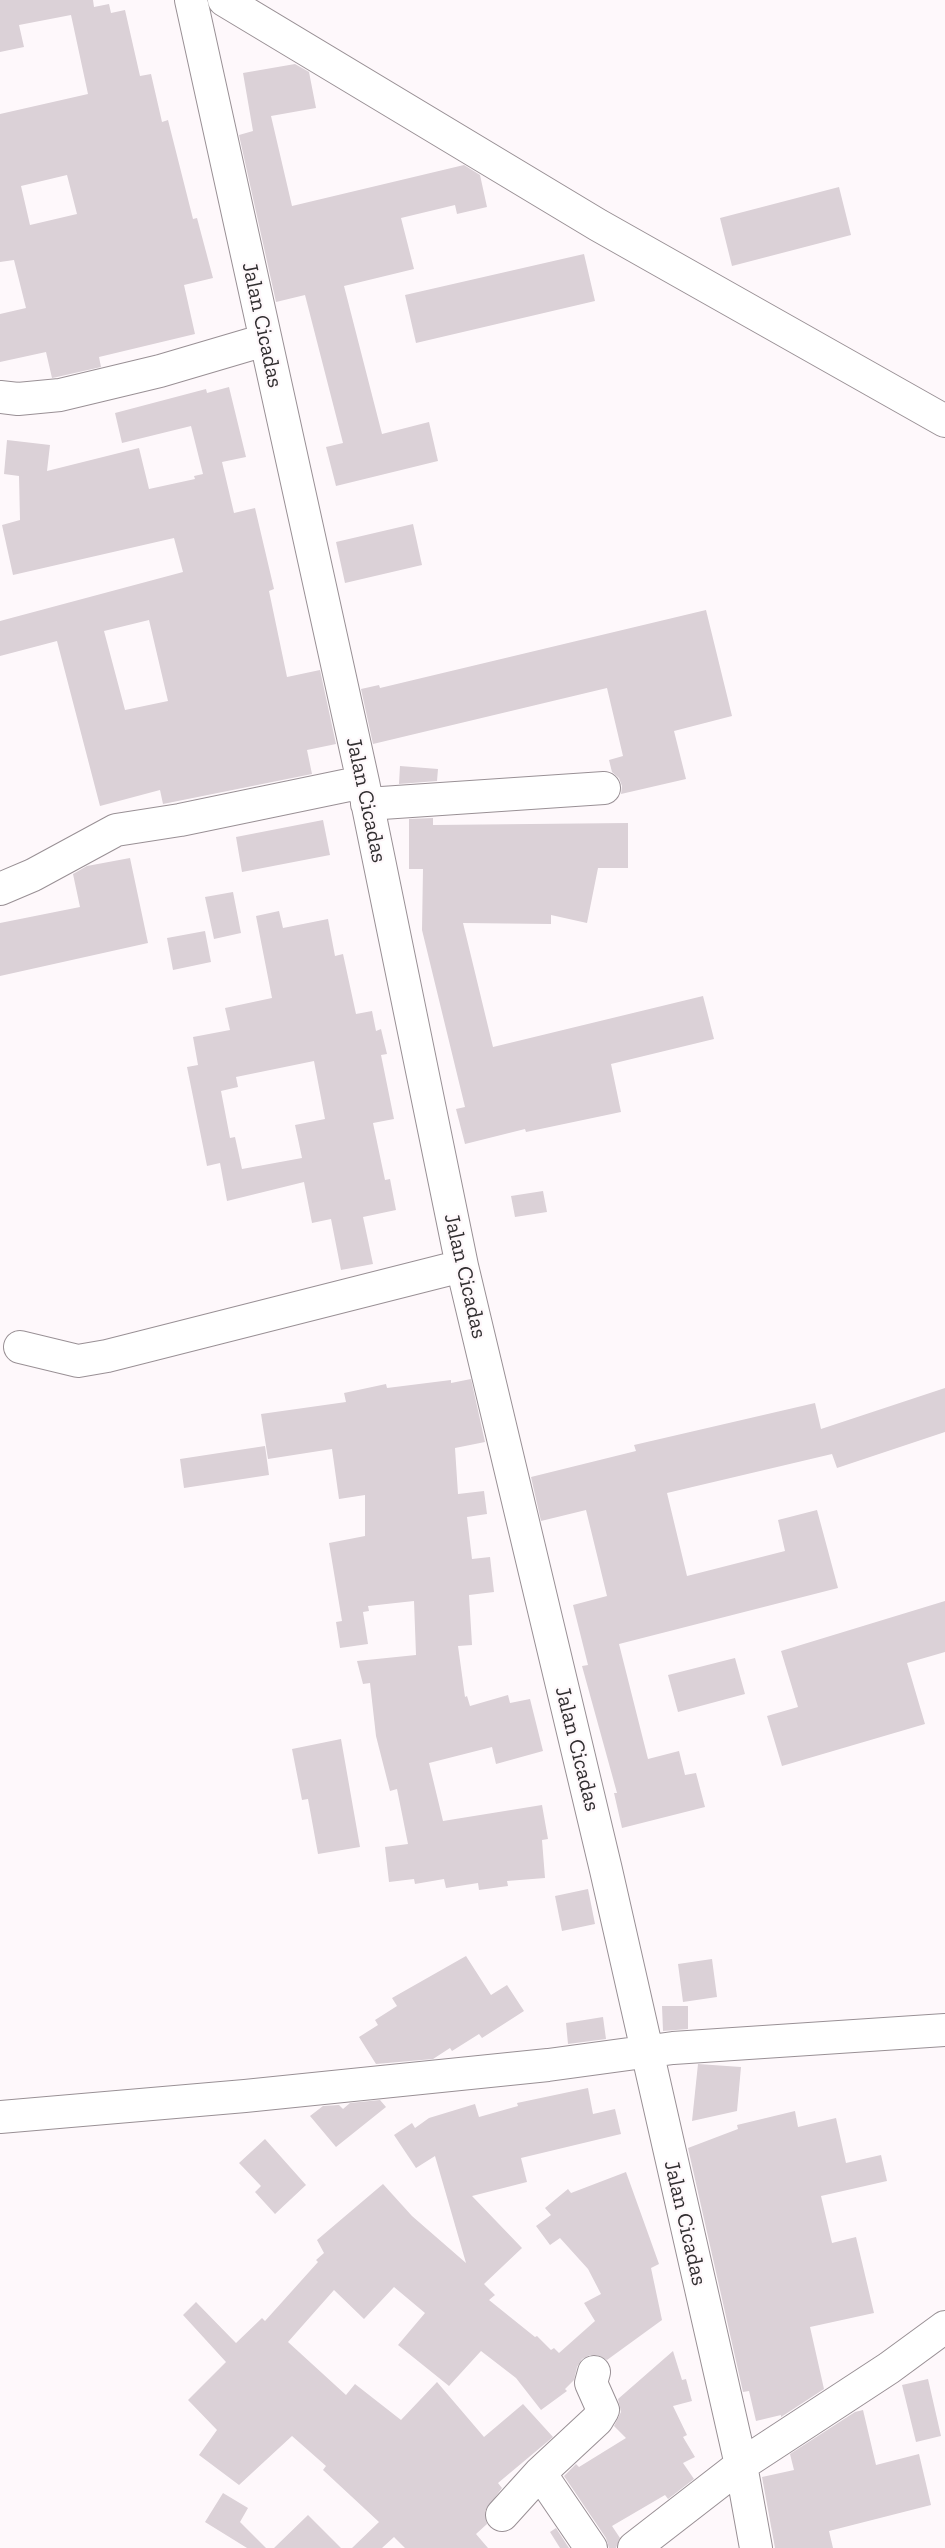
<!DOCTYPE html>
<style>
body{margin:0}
canvas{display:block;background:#fef8fb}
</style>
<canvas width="945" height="2548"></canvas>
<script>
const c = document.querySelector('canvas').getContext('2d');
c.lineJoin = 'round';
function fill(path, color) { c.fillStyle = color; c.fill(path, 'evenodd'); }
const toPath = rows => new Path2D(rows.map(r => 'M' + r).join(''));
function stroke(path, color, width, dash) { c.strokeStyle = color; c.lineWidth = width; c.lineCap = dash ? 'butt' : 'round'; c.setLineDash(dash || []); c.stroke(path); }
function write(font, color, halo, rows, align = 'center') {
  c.font = font + ' "Zilla Slab",serif'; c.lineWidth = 4.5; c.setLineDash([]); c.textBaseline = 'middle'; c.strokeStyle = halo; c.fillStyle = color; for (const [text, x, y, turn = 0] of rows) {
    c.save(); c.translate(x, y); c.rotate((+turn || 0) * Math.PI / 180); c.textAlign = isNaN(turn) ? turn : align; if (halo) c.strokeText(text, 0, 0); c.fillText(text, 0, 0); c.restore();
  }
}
fill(toPath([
 [0,0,93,0,94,7,109,4,111,13,125,10,140,76,151,74,162,122,168,120,193,219,197,218,213,278,184,285,195,334,99,357,101,367,57,377,52,378,46,352,0,362,0,314,26,308,14,260,0,262,0,114,88,94,71,15,19,25,24,47,0,52],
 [67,175,77,214,30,225,21,186],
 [295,64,309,72,316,108,271,116,292,206,464,165,480,175,487,207,457,214,455,205,401,218,414,269,344,286,382,434,429,422,438,461,336,486,326,447,343,443,305,295,276,302,239,135,253,131,243,73],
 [839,187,851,235,732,266,720,218],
 [584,254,595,301,416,343,405,295],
 [229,387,246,457,222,462,234,513,255,508,274,589,269,591,287,677,320,670,336,744,307,750,312,774,163,804,160,790,100,806,57,641,0,656,0,621,183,572,174,538,13,575,2,525,20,520,19,476,4,474,7,440,50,445,47,471,139,448,149,489,195,479,194,476,203,474,191,426,122,443,115,413,206,389,207,393],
 [149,620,168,701,125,710,104,631],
 [413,524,422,565,345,583,336,542],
 [706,610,732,716,674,731,686,779,621,794,622,786,619,778,612,772,609,760,623,756,607,688,373,744,361,689,379,685,380,688],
 [400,766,438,769,437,781,399,784],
 [433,818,433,825,628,823,628,868,598,868,587,923,551,915,551,924,463,923,493,1047,703,996,714,1039,611,1064,621,1112,526,1132,525,1129,465,1144,456,1109,465,1107,422,930,423,869,409,869,409,819],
 [323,820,330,855,242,872,236,837],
 [130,858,148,943,0,976,0,923,80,907,73,874,87,866],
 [233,892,241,933,214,939,205,897],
 [279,911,283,928,328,919,335,956,343,954,356,1014,372,1011,376,1031,381,1029,387,1054,381,1055,394,1119,373,1123,385,1180,390,1179,396,1210,363,1217,373,1264,341,1270,331,1219,312,1223,304,1182,227,1201,220,1163,207,1166,187,1067,198,1065,193,1037,230,1030,225,1008,272,998,256,916],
 [314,1061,325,1119,295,1125,302,1158,242,1169,235,1137,230,1138,221,1091,238,1087,236,1077],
 [205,931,211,962,173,970,167,938],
 [543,1191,547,1212,515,1217,511,1196],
 [471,1379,485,1442,455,1448,458,1494,484,1491,487,1514,467,1517,472,1559,490,1557,494,1592,469,1595,472,1645,458,1646,465,1697,467,1696,470,1706,508,1695,510,1703,530,1699,543,1751,496,1764,492,1747,429,1763,443,1821,542,1805,548,1839,542,1840,545,1878,507,1881,508,1886,479,1890,478,1883,446,1888,444,1879,415,1884,414,1879,389,1882,385,1847,408,1844,397,1789,390,1791,376,1736,370,1683,363,1684,357,1661,416,1655,414,1601,368,1606,369,1611,363,1612,368,1644,340,1648,336,1622,342,1621,329,1543,365,1536,365,1495,339,1499,332,1449,268,1459,261,1414,346,1402,344,1393,386,1384,387,1388,451,1380,451,1383],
 [945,1388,945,1432,837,1468,832,1454,667,1493,687,1576,785,1551,778,1520,817,1510,838,1588,619,1644,648,1759,679,1751,685,1775,696,1773,705,1807,622,1828,614,1793,617,1793,582,1666,588,1665,573,1605,607,1596,586,1510,541,1521,531,1477,636,1451,634,1445,815,1403,821,1429],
 [265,1446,269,1475,184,1488,180,1459],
 [945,1601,945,1652,907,1663,925,1724,782,1766,767,1716,798,1707,781,1651],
 [735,1658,745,1694,678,1712,668,1675],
 [341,1739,360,1847,318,1854,308,1799,302,1800,292,1749],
 [588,1889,595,1924,562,1931,555,1896],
 [466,1956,491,1995,507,1985,524,2011,482,2038,479,2034,452,2051,450,2048,433,2059,376,2064,359,2037,378,2025,375,2020,397,2006,392,1998],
 [712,1959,717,1997,683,2002,678,1964],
 [662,2006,688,2006,688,2029,663,2031],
 [603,2017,606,2039,568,2044,566,2023],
 [698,2064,741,2067,737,2111,692,2121],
 [588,2088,593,2114,615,2109,621,2134,521,2158,527,2182,472,2196,522,2248,484,2284,495,2295,489,2300,535,2337,537,2336,551,2350,554,2348,559,2353,595,2321,584,2303,601,2294,588,2269,560,2238,550,2245,536,2226,551,2215,545,2208,568,2189,571,2193,626,2172,659,2264,651,2268,662,2320,607,2360,598,2355,590,2355,582,2359,577,2367,574,2380,565,2389,567,2391,541,2410,516,2378,481,2351,449,2386,398,2345,425,2313,394,2287,364,2319,334,2290,288,2342,346,2395,355,2384,401,2420,437,2382,484,2437,523,2404,553,2437,498,2483,502,2488,485,2511,487,2524,476,2534,488,2548,405,2548,394,2537,382,2548,352,2548,379,2522,323,2470,326,2466,292,2436,239,2485,199,2455,217,2430,188,2400,226,2362,183,2315,196,2302,236,2343,262,2318,265,2321,318,2262,316,2260,324,2253,317,2240,383,2184,412,2216,466,2263,435,2156,416,2168,394,2135,412,2123,415,2128,429,2118,475,2104,479,2117,518,2106,517,2103],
 [380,2100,386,2107,336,2147,310,2116,323,2106,339,2105,343,2109,350,2103],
 [795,2111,798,2127,836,2118,846,2163,881,2155,887,2181,821,2196,832,2243,856,2237,874,2313,810,2327,824,2389,781,2417,781,2415,756,2421,749,2391,743,2392,688,2148,738,2129,737,2125],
 [265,2139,306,2185,275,2214,255,2192,261,2186,239,2163],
 [673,2351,682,2380,686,2379,692,2401,673,2406,687,2435,683,2437,695,2457,683,2463,694,2479,668,2499,665,2495,612,2526,620,2538,616,2548,609,2548,606,2538,564,2476,576,2464,579,2467,626,2438,614,2426,621,2412,618,2399],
 [928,2379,941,2436,916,2442,902,2385],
 [863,2410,876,2465,919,2454,931,2505,829,2531,833,2548,775,2548,762,2477,794,2470,790,2454,855,2412],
 [223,2493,248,2508,240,2522,266,2548,247,2548,205,2522],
 [308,2515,341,2548,274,2548],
 [556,2528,569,2548,560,2548,550,2532]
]), '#dbd1d7');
const minor = toPath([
 [191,0,363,782,462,1266,606,1870,741,2465,756,2548],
 [224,0,598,225,945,421],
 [0,397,18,399,60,395,160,371,265,340],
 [367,804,604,788],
 [0,889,33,875,116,830,180,820,363,782],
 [20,1347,78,1361,107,1356,462,1266],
 [0,2117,245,2096,548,2065,673,2048,945,2030],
 [540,2473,591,2548],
 [502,2515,540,2473,597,2420,603,2410,591,2383,594,2372],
 [634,2548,741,2465,889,2368,945,2327]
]);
stroke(minor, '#999095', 34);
stroke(minor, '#fff', 32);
write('22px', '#312e30', '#fef8fb', [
 ["Jalan Cicadas",262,325,78],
 ["Jalan Cicadas",366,800,78],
 ["Jalan Cicadas",465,1276,77],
 ["Jalan Cicadas",577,1749,76],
 ["Jalan Cicadas",685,2223,77]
]);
</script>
